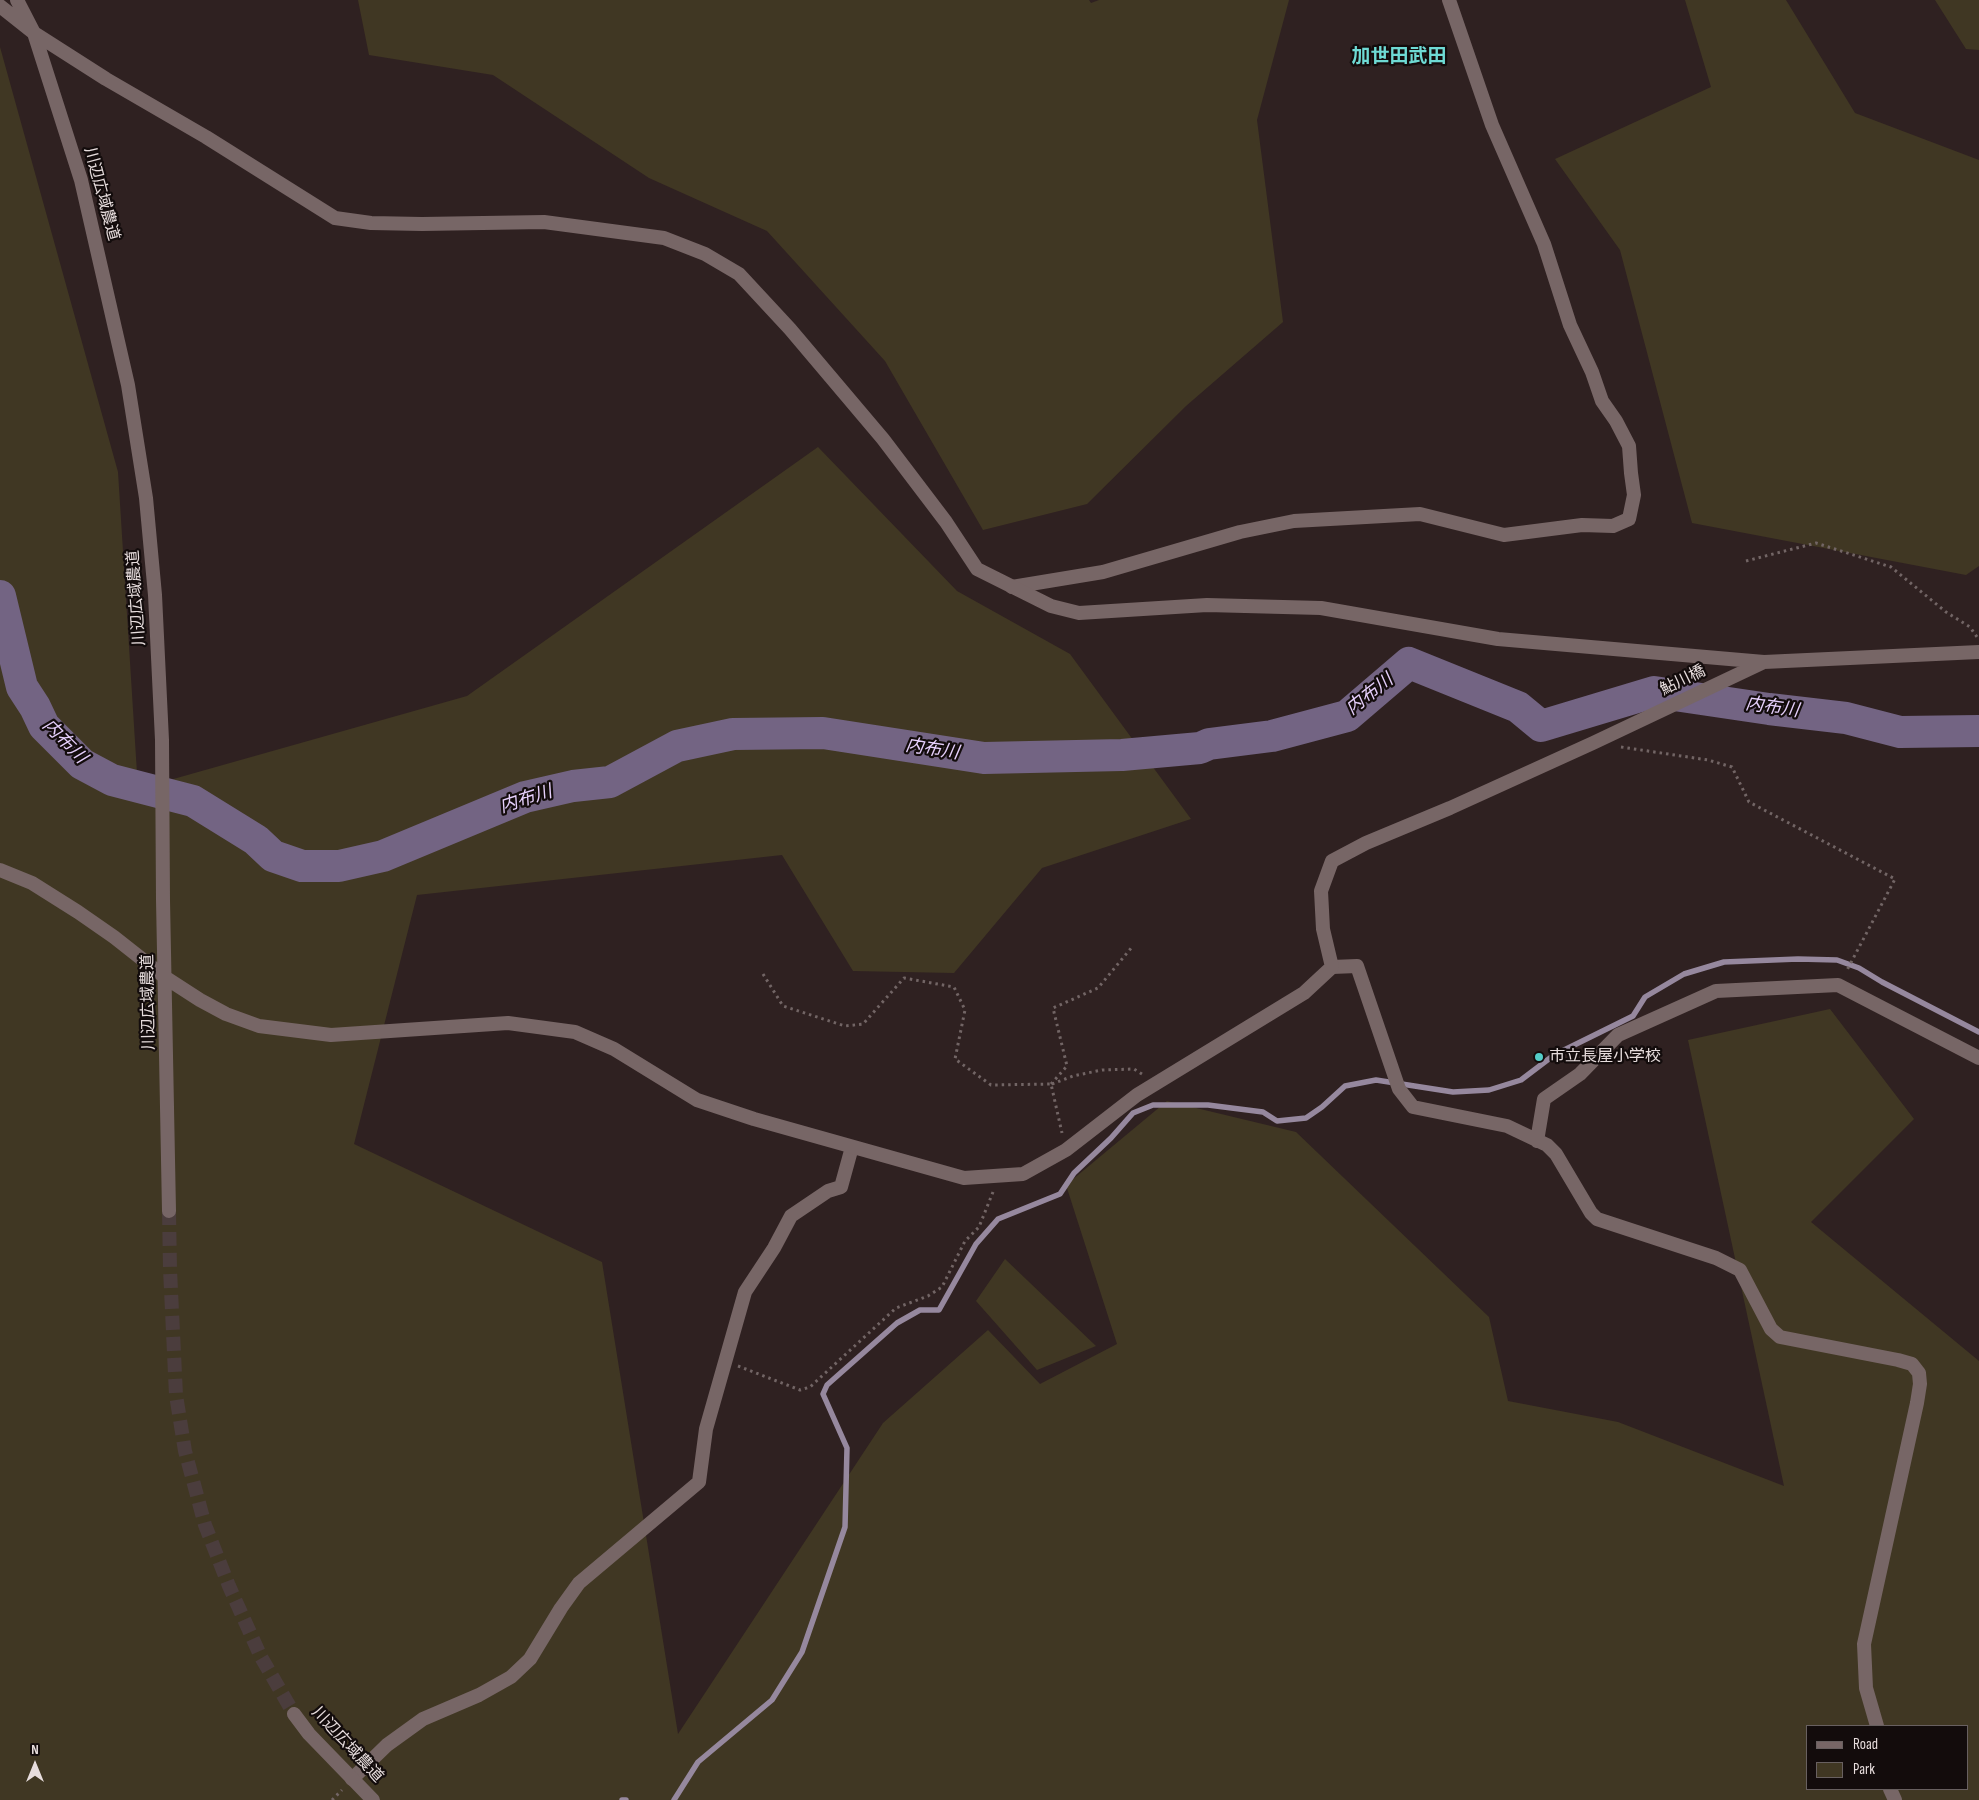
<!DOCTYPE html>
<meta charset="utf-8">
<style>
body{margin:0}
#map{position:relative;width:1979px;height:1800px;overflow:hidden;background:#2f2121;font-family:"Sofia Sans Condensed",sans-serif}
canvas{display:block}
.legend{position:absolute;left:1806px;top:1725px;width:162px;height:65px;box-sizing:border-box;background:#130c0c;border:1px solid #686060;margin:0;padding:6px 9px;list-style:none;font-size:15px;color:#e7dddd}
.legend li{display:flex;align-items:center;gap:10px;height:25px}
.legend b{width:25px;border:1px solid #686060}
.north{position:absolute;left:10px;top:1740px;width:50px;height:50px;-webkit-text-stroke:4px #130c0c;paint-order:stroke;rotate:0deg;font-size:14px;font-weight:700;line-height:20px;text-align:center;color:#e7dddd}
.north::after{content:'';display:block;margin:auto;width:18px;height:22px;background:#e7dddd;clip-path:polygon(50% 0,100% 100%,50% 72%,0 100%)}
</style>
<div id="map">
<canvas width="1979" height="1800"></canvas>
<ul class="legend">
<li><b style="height:6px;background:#766"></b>Road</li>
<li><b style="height:14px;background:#403723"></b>Park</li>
</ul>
<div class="north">N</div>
</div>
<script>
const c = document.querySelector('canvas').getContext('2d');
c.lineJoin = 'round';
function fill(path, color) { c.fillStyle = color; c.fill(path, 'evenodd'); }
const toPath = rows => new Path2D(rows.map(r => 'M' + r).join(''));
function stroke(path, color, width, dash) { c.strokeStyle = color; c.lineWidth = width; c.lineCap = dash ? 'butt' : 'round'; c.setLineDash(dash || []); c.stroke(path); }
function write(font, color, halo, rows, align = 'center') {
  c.font = font + ' "Sofia Sans Condensed","Noto Sans JP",sans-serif'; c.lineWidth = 4.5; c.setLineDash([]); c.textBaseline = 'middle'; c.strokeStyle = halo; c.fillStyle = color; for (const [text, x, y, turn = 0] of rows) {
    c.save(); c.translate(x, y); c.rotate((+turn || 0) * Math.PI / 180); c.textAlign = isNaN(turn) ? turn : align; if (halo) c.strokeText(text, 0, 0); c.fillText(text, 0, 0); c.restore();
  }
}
fill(toPath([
 [358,0,1089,0,1091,3,1099,0,1289,0,1257,120,1283,322,1186,406,1087,504,983,530,885,361,767,231,649,178,493,75,369,55],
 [1685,0,1786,0,1855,113,1979,160,1979,566,1966,575,1692,523,1620,250,1555,159,1711,87],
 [1935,0,1979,0,1979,50,1966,49],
 [0,47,118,472,138,789,467,696,818,447,957,591,1070,654,1191,819,1042,868,954,973,853,971,782,855,417,895,354,1144,602,1262,678,1734,883,1423,988,1330,1040,1384,1117,1344,1066,1185,1167,1101,1296,1132,1489,1317,1508,1401,1618,1422,1784,1486,1688,1040,1830,1009,1914,1119,1811,1222,1979,1361,1979,1800,0,1800],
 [1808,1726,1968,1726,1968,1789,1808,1789],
 [1005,1259,1096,1346,1037,1370,976,1301]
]), '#403723');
stroke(toPath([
 [622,1800,626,1800],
 [674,1800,698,1762,772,1700,802,1652,845,1527,847,1448,823,1394,827,1385,897,1323,920,1310,939,1310,976,1244,998,1219,1060,1194,1074,1173,1111,1138,1133,1113,1153,1105,1208,1105,1263,1112,1277,1121,1306,1118,1322,1107,1345,1086,1376,1080,1453,1092,1489,1090,1521,1080,1554,1055,1633,1016,1645,997,1684,974,1724,962,1798,959,1837,960,1859,968,1882,982,1979,1032]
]), '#96889e', 5.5);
stroke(toPath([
 [0,596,22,687,35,707,44,726,82,764,112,780,193,801,256,840,273,856,302,866,339,866,383,856,525,797,573,786,610,782,677,746,733,734,823,733,984,758,1122,755,1200,748,1209,744,1272,736,1347,716,1409,663,1518,707,1541,726,1654,692,1769,709,1846,718,1900,732,1979,731]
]), '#736483', 32);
stroke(toPath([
 [169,1211,170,1269,176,1395,185,1451,205,1525,229,1586,261,1657,294,1714]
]), '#4b3d3d', 14, [14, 7]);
stroke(toPath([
 [1746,561,1816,543,1891,567,1946,612,1970,627,1977,637],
 [1621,747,1708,760,1732,767,1749,802,1895,879,1846,972],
 [763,974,783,1006,845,1026,863,1024,904,978,954,987,965,1010,955,1059,991,1085,1051,1084,1062,1133],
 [1051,1084,1067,1066,1053,1008,1098,988,1132,947],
 [1052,1084,1073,1076,1102,1070,1134,1069,1142,1074],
 [738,1366,800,1390,810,1387,896,1308,928,1296,942,1287,965,1241,979,1227,993,1192],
 [332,1800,342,1790]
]), '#726565', 3, [2.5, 4]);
stroke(toPath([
 [1012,587,1103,572,1240,532,1294,521,1420,514,1504,535,1582,525,1613,526,1629,519,1634,495,1631,473,1629,446,1616,421,1602,401,1592,372,1570,325,1544,244,1492,125,1449,0],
 [0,870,32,883,78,912,114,937,166,978],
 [1332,967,1357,966,1399,1089,1413,1107,1507,1126,1547,1145,1556,1154,1591,1213,1597,1219,1716,1258,1740,1270,1771,1329,1780,1337,1898,1360,1912,1364,1919,1373,1920,1384,1917,1403,1864,1644,1866,1688,1877,1726],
 [1537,1141,1544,1099,1580,1074,1618,1035,1716,991,1838,985,1979,1058],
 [352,1779,387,1745,423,1719,479,1695,511,1677,530,1659,561,1608,579,1583,699,1482,706,1429,745,1292,774,1248,791,1216,828,1191,841,1187,852,1147],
 [1890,1789,1895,1800]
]), '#766', 14);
stroke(toPath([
 [17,0,34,33,81,180,128,385,146,498,155,595,162,740,163,900,169,1211],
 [0,6,34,33,106,79,206,137,335,218,371,223,422,224,544,222,664,238,705,254,739,274,790,329,883,439,946,522,977,569,1051,606,1079,613,1207,605,1321,608,1498,639,1764,662,1979,652],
 [166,978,200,1000,226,1014,259,1026,331,1035,508,1023,575,1032,614,1049,697,1100,754,1119,964,1178,1023,1174,1066,1150,1137,1095,1304,993,1332,967,1323,929,1321,891,1332,861,1366,843,1450,808,1593,743,1764,662],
 [294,1714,309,1734,373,1800]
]), '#766', 14);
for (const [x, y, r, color] of [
 [1539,1057,5,"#54cdc8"]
]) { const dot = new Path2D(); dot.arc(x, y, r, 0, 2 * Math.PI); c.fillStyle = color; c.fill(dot); stroke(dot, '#130c0c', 2); }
write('16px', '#e7dddd', '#130c0c', [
 ["川辺広域農道",101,194,75],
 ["川辺広域農道",137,598,-94],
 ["鮎川橋",1683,681,-26],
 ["川辺広域農道",149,1002,-91],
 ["川辺広域農道",347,1745,47]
]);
write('16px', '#e7dddd', '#130c0c', [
 ["市立長屋小学校",1549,1057]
], 'left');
write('italic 18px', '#e6d0fc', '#130c0c', [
 ["内布川",1370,695,-38],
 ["内布川",1772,708,8],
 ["内布川",64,742,45],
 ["内布川",932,750,9],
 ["内布川",526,800,-18]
]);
write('bold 19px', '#6edad4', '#130c0c', [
 ["加世田武田",1399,57]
]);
</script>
